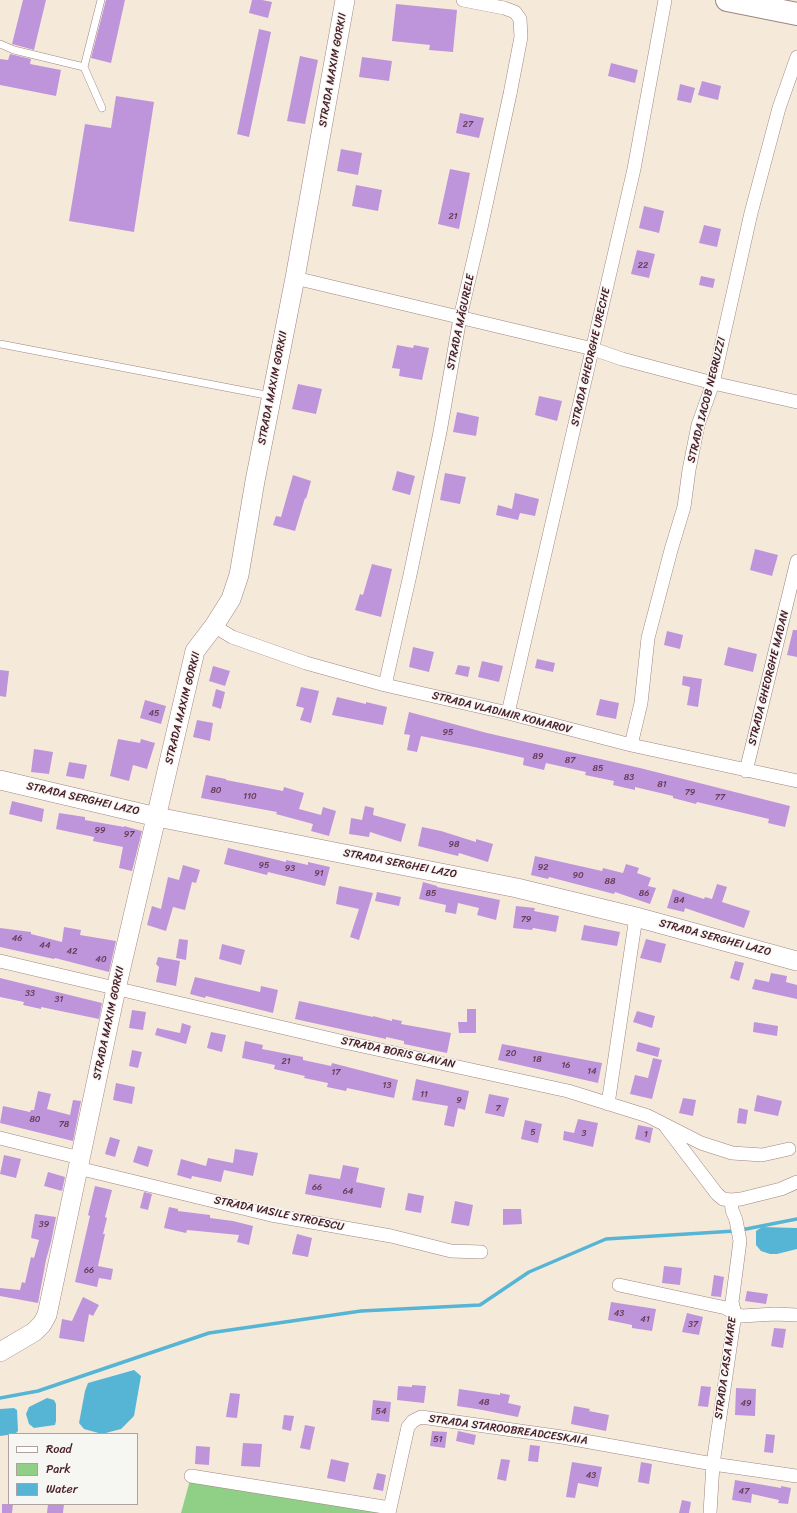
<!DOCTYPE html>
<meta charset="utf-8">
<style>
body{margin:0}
#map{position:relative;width:797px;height:1513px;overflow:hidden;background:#f5eada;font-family:Sriracha,sans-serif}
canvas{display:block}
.legend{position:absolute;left:8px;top:1433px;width:130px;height:72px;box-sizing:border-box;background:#f6f6f2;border:1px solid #b1a0a2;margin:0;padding:5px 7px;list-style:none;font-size:12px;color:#4a1f2b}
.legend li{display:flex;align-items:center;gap:8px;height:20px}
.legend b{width:20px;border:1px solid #b1a0a2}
</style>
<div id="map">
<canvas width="797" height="1513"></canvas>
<ul class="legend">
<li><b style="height:5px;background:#fff"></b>Road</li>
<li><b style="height:11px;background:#90d086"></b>Park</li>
<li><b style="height:11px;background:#56b5d4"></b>Water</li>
</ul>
</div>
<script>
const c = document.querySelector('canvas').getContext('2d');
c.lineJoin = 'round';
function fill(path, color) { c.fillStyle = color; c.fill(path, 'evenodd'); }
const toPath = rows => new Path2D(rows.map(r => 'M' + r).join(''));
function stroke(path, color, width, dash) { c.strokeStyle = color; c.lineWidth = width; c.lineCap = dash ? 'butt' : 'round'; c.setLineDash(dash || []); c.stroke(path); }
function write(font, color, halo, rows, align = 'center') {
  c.font = font + ' Sriracha,sans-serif'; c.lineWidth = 3; c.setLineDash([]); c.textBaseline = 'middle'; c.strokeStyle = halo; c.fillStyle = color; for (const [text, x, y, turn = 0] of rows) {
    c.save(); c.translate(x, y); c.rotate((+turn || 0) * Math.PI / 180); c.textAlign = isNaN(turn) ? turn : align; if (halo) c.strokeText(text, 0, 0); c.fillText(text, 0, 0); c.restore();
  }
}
fill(toPath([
 [190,1480,378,1509,377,1513,181,1513]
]), '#90d086');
fill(toPath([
 [762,1227,797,1228,797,1249,777,1254,770,1254,761,1251,756,1245,756,1231],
 [134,1370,141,1376,134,1416,121,1429,102,1434,84,1429,79,1423,85,1391,88,1383],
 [47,1398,54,1400,56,1404,56,1421,55,1425,34,1428,29,1424,26,1414,29,1407],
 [14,1408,17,1410,18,1431,15,1434,0,1436,0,1409]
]), '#56b5d4');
stroke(toPath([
 [741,1230,797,1219],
 [0,1398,38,1391,209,1333,361,1311,480,1305,529,1272,606,1239,735,1231]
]), '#56b5d4', 3.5);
fill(toPath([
 [23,0,46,0,34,50,12,44],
 [106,0,125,0,111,63,91,58],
 [252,0,262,0,272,2,268,18,249,13],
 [396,4,457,10,453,52,429,50,430,45,392,41],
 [259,29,271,32,249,137,237,134],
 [10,54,31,59,30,64,61,70,56,96,0,85,0,59,8,60],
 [300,56,318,60,305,124,287,121],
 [362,57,392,61,389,81,359,77],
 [611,63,638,70,635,83,608,76],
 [702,81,721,86,718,100,698,95],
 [680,84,695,88,691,103,677,100],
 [116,96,154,102,134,232,69,221,85,124,111,128],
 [460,113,484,118,479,138,456,133],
 [341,149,362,153,358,175,337,171],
 [450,169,470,173,459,229,438,224],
 [356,185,382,190,378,211,352,206],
 [644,206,664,211,659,233,639,228],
 [704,225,721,229,717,247,699,243],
 [637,250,655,254,649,278,631,274],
 [701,276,715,279,713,288,699,285],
 [397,345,413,348,414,345,429,348,422,380,399,376,400,369,392,368],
 [298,384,322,389,316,414,292,409],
 [539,396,562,401,557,421,535,415],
 [457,412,479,417,476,436,453,432],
 [397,471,415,476,410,495,392,490],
 [445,473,466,477,460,504,440,500],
 [293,475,311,481,306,499,305,498,295,531,273,525,276,516,281,517],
 [515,493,539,499,535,516,520,513,518,520,496,515,498,505,512,509],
 [755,549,778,555,772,576,750,570],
 [372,564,392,569,381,617,355,610,360,594,363,595],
 [793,630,797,630,797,657,787,655],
 [667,631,683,635,680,649,664,645],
 [413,647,434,652,429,672,409,667],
 [728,647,757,654,753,672,724,665],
 [537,659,555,663,553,672,535,668],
 [482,661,503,666,499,682,478,677],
 [458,665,470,667,468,677,455,674],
 [213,666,230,671,225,686,209,681],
 [0,670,9,671,6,697,0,696],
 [683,676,702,679,698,707,687,705,690,687,682,685],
 [301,687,319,691,311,723,300,720,304,708,296,706],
 [216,689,225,692,221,709,212,706],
 [337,697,366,704,366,702,387,707,383,725,332,715],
 [600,699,619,703,616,719,596,715],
 [145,700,166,706,161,724,140,718],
 [409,712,487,733,640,768,790,806,785,827,768,823,769,819,697,802,696,804,673,798,673,796,635,787,635,790,613,785,614,781,585,775,586,772,546,763,544,770,523,765,524,758,484,749,421,736,417,752,407,750,410,735,404,734],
 [197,720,213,723,210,741,193,737],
 [118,739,140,743,141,739,155,743,147,769,133,765,129,781,110,776],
 [34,749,53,752,49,774,31,772],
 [69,762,87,765,84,779,66,776],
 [206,775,226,779,226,780,283,791,284,787,304,793,299,809,321,815,323,807,336,811,329,836,311,831,313,824,276,814,277,812,201,798],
 [12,801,44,809,42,822,9,814],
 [365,806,374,808,373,815,406,824,401,842,370,832,369,837,349,834,351,818,362,820],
 [59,813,85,817,85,820,124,827,124,826,142,831,132,871,119,868,123,847,93,841,94,837,56,829],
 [422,827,441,831,476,842,476,839,493,844,488,862,459,853,458,856,418,846],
 [228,848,286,862,286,860,308,865,308,862,330,867,325,886,268,872,267,875,224,864],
 [535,856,602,871,603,868,623,873,626,864,639,868,637,873,651,878,648,886,656,888,650,904,615,892,614,894,549,877,548,879,531,875],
 [183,865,200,870,196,883,192,882,185,910,173,907,166,931,147,925,152,906,161,909,168,877,179,880],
 [423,882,437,886,437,887,500,900,496,920,477,915,479,908,458,903,456,914,445,912,446,905,419,899],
 [717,884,727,887,722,902,750,911,744,928,685,908,684,912,667,908,673,889,704,899,705,897,712,899],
 [339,886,373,893,359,940,350,937,359,909,336,904],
 [377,892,401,897,399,906,375,901],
 [516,906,535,908,534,911,559,916,556,932,533,928,532,930,513,928],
 [584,925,620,932,617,946,581,940],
 [64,927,81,930,80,935,116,941,109,972,55,958,54,959,0,947,0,928,31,932,31,934,62,942],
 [179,939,188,940,186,960,176,958],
 [646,939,666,944,661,963,640,958],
 [222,944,245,950,241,965,219,959],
 [158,957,180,961,176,986,156,982,159,967,156,964],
 [735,961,744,963,739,981,730,978],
 [771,973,787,976,786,982,797,985,797,999,752,989,755,979,769,982],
 [195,977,260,992,261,986,278,990,273,1013,206,996,205,998,190,994],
 [0,978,102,1003,99,1019,41,1007,41,1009,23,1005,24,1002,0,997],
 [299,1001,373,1017,373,1016,392,1021,392,1019,402,1021,401,1024,451,1033,447,1053,404,1044,404,1041,386,1037,386,1039,295,1019],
 [467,1009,476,1009,476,1033,459,1033,458,1022,467,1022],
 [132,1010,146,1012,143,1030,129,1028],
 [637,1011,655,1016,652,1028,633,1022],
 [754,1022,778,1026,777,1036,753,1032],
 [182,1023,191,1026,186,1044,155,1035,157,1028,180,1033],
 [211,1032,226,1035,222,1052,207,1048],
 [245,1041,263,1045,262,1049,303,1057,303,1060,331,1066,332,1063,398,1080,394,1098,347,1088,346,1091,327,1087,328,1083,304,1078,305,1076,274,1069,275,1065,242,1058],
 [638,1042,660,1048,658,1057,636,1051],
 [502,1044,602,1063,598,1083,498,1060],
 [132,1050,142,1052,138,1068,129,1066],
 [653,1058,662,1060,652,1099,630,1094,635,1075,648,1078],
 [416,1079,469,1091,465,1110,458,1108,454,1127,444,1125,448,1106,412,1100],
 [116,1083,135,1087,132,1104,113,1100],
 [38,1091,51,1094,47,1109,70,1115,73,1100,81,1101,73,1141,0,1123,3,1106,30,1112,31,1110,34,1110],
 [489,1094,509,1098,504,1117,485,1113],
 [757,1095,782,1101,778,1116,754,1111],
 [683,1098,696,1100,693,1116,679,1113],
 [739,1108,748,1110,746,1124,737,1123],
 [578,1119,598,1123,593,1147,563,1140,564,1131,574,1133],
 [525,1120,542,1124,538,1143,521,1139],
 [638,1125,653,1128,650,1143,635,1139],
 [110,1137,120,1140,115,1157,105,1154],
 [138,1146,153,1150,148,1167,133,1162],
 [235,1149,258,1153,253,1176,224,1170,221,1182,192,1176,191,1179,177,1175,181,1159,206,1166,208,1158,233,1163],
 [4,1155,21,1159,16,1178,0,1174],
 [343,1165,359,1168,356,1182,385,1188,381,1208,305,1194,309,1174,340,1179],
 [48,1172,65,1177,62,1191,44,1186],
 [95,1186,112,1190,105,1217,107,1218,103,1234,105,1234,98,1266,113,1269,111,1280,99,1278,97,1287,75,1282,90,1216,88,1215],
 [144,1192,152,1194,148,1210,140,1208],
 [408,1193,424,1196,421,1213,405,1210],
 [455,1201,473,1205,469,1226,451,1223],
 [169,1207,178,1209,178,1211,210,1215,210,1218,233,1221,253,1226,249,1245,237,1242,239,1235,187,1230,186,1233,164,1228],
 [503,1209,521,1209,522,1224,503,1225],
 [35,1214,56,1217,51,1242,46,1260,38,1303,0,1296,0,1288,20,1290,22,1282,25,1283,31,1257,34,1258,39,1240,31,1238],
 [297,1234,312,1238,308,1257,292,1254],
 [664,1266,682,1268,680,1285,662,1283],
 [714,1275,724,1277,721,1297,711,1296],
 [747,1291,768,1294,766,1304,745,1301],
 [83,1297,99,1305,93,1316,89,1314,84,1342,59,1338,62,1319,72,1321],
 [611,1302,656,1309,652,1331,632,1328,632,1325,608,1320],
 [687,1313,703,1317,699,1335,682,1332],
 [774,1328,786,1329,783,1348,771,1346],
 [412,1385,426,1386,424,1403,397,1400,398,1386,412,1387],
 [701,1386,711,1387,708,1407,698,1406],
 [736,1388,756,1389,755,1416,735,1415],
 [459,1389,500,1395,500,1393,510,1395,508,1403,521,1406,518,1417,477,1409,457,1406],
 [230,1393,240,1394,237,1418,226,1417],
 [373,1400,391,1402,389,1422,371,1420],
 [574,1406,590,1409,589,1411,609,1415,606,1431,571,1424],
 [284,1415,294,1416,291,1431,282,1429],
 [305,1425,315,1427,310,1450,300,1448],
 [432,1431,447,1432,445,1448,430,1446],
 [458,1431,476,1435,474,1445,456,1441],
 [766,1434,775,1435,773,1453,764,1452],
 [243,1443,262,1444,260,1467,241,1466],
 [530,1445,540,1446,538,1462,528,1461],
 [196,1446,210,1447,209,1465,195,1464],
 [331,1459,349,1463,345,1482,327,1478],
 [501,1459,510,1460,506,1481,497,1479],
 [572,1462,602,1467,598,1487,578,1483,575,1498,566,1497],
 [641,1462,652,1464,649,1484,638,1482],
 [377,1473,386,1475,383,1491,373,1489],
 [735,1480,781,1488,781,1486,791,1488,788,1504,778,1503,779,1500,752,1494,751,1503,732,1500],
 [682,1500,691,1502,689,1513,679,1513],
 [2,1504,13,1504,12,1513,2,1513],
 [48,1504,64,1504,63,1513,47,1513]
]), '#be95db');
const lane = toPath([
 [101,0,84,67,102,108],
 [0,44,14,50,84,67],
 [0,344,271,396]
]);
const street = toPath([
 [295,278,593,349,622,359,713,383,797,402],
 [214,626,232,637,306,663,385,685,508,713,631,745,797,781],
 [385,685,410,575,440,432,460,318,481,228,510,94,521,37,520,19,515,12,504,8,463,0],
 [508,713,634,169,665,0],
 [631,745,641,703,648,638,671,550,684,507,689,470,698,425,713,383,751,213,779,108,797,57],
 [746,771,797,561],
 [0,961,344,1042,568,1091,648,1116,701,1143,732,1153,762,1155,789,1149],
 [608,1104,636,917],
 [666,1127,717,1194,723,1199,731,1200,741,1199,781,1189,797,1182],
 [0,1138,80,1158],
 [78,1168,271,1215,391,1236,451,1251,481,1252],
 [619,1285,726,1308,735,1314,742,1316,775,1314,797,1315],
 [191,1476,390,1508],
 [389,1513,408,1427,413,1421,421,1417,562,1437,713,1464,797,1476],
 [710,1513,713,1464,735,1314,732,1302,740,1241,736,1220,732,1210,731,1200]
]);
const secondary = toPath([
 [0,780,157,817,517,888,636,917,797,961],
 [0,1352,34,1332,42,1324,47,1315,116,989,195,651,214,626,231,599,239,575,255,481,295,278,345,0]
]);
const highway = toPath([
 [727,0,797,14]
]);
stroke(lane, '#a08482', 8);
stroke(street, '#a08482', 14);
stroke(secondary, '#a08482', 20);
stroke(highway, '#a08482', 24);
stroke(lane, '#fff', 7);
stroke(street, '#fff', 13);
stroke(secondary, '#fff', 19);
stroke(highway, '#fff', 22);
write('9px', '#673c57', null, [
 ["27",468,125],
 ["21",453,217],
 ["22",643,266],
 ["45",154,714],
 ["95",448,733],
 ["89",538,757],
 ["87",570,761],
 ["85",598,769],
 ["83",629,778],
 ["81",662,785],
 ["80",216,791],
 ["79",690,793],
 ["110",250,797],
 ["77",720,798],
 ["99",100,831],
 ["97",129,835],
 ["98",454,845],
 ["95",264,866],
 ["92",543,868],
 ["93",290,869],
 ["91",319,874],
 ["90",578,876],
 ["88",610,882],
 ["85",431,894],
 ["86",644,894],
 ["84",679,901],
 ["79",526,920],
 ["46",17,939],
 ["44",45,946],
 ["42",72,952],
 ["40",101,960],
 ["33",30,994],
 ["31",59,1000],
 ["20",511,1054],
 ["18",537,1060],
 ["21",286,1062],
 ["16",566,1066],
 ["14",592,1072],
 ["17",336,1073],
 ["13",387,1086],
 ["11",424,1095],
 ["9",459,1101],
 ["7",498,1109],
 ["80",35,1120],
 ["78",64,1125],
 ["5",533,1133],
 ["3",584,1134],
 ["1",646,1135],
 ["66",317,1188],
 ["64",348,1192],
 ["39",44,1225],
 ["66",89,1271],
 ["43",619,1314],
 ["41",645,1320],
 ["37",693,1325],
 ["48",484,1403],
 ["49",746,1404],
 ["54",381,1412],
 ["51",438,1440],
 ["43",591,1476],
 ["47",744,1492]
]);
write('11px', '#4a1f2b', '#f6f6f2', [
 ["STRADA MAXIM GORKII",333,70,-80],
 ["STRADA MĂGURELE",461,322,-78],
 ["STRADA GHEORGHE URECHE",591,357,-77],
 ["STRADA MAXIM GORKII",273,388,-79],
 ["STRADA IACOB NEGRUZZI",707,400,-76],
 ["STRADA GHEORGHE MADAN",769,678,-76],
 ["STRADA MAXIM GORKII",183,708,-76],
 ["STRADA VLADIMIR KOMAROV",502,713,14],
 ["STRADA SERGHEI LAZO",83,799,13],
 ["STRADA SERGHEI LAZO",400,864,11],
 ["STRADA SERGHEI LAZO",715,938,15],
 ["STRADA MAXIM GORKII",109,1023,-78],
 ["STRADA BORIS GLAVAN",398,1053,12],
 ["STRADA VASILE STROESCU",279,1214,12],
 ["STRADA CASA MARE",726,1368,-82],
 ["STRADA STAROOBREADCESKAIA",508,1430,8]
]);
</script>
